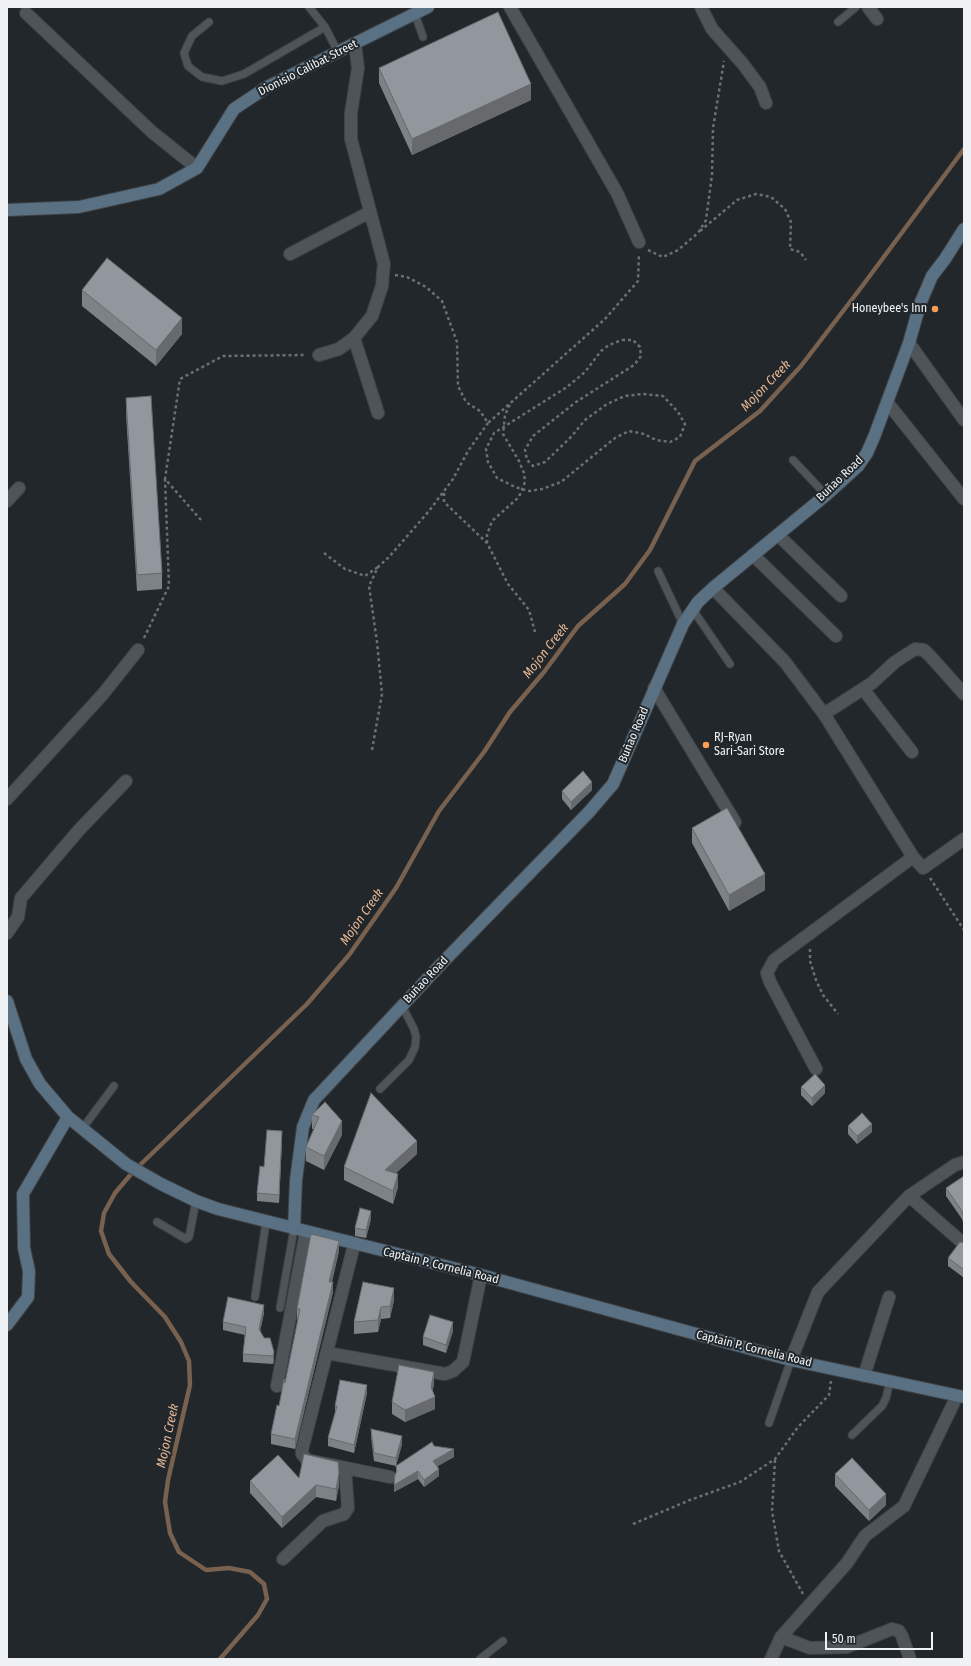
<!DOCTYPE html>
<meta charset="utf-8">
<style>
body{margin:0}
#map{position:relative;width:971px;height:1666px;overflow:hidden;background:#22272b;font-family:"Fira Sans Condensed",sans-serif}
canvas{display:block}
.frame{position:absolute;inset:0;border:8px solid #eef2f4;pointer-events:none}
.scale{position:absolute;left:825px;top:1632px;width:108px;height:18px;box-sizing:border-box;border:2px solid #eef2f4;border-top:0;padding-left:5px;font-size:12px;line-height:14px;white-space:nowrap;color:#eef2f4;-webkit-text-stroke:3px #22272b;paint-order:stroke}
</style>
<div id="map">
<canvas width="971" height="1666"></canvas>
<div class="frame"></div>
<div class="scale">50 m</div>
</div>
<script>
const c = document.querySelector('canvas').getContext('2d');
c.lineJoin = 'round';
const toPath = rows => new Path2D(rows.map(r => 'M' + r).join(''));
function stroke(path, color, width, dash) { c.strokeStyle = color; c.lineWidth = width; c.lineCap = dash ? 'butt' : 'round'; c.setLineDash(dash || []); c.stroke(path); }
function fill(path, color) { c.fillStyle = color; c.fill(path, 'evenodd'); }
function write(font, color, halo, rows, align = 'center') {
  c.font = font + ' "Fira Sans Condensed",sans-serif'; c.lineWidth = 4; c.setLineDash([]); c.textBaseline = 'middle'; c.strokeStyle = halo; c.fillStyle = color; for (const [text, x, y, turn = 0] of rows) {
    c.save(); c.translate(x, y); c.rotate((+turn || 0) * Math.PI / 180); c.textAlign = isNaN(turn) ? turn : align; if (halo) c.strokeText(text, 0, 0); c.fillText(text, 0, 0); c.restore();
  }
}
stroke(toPath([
 [140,1165,307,1004,349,955,396,888,439,811,484,752,510,712,544,672,578,626,625,584,650,550,695,461,760,411,801,366,863,285,964,149],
 [132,1173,115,1193,104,1213,101,1231,109,1254,131,1282,165,1317,181,1342,189,1361,190,1385,168,1480,165,1502,170,1533,179,1552,206,1570,229,1568,250,1572,264,1584,267,1599,258,1615,220,1659]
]), '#79614f', 4.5);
const lane = toPath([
 [309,7,325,27,338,52],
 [415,14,423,37],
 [209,22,192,36,184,53,188,66,202,77,222,81,244,74,325,27],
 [838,22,856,7],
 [793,460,826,495],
 [658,571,683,624],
 [693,610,730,664],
 [380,1089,409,1060,415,1047,416,1037,414,1029,402,1006],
 [82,1129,114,1086],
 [157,1222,186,1239,189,1237,196,1201],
 [255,1297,266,1222],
 [280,1308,294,1229],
 [769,1423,791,1360],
 [852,1435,882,1406,886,1398,890,1381],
 [480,1659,503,1641]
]);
const street = toPath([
 [510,7,617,193,639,242],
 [701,7,712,29,743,64,760,87,766,103],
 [868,7,877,19],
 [26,13,152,132,197,168],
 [290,254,370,212],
 [354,338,378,413],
 [909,343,964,420],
 [319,355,339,349,354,338,372,316,382,286,383,273,384,264,351,139,351,113,358,68,355,44],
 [887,402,964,499],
 [7,501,19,488],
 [778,535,841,596],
 [753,555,836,636],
 [713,588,785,662,824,714,913,857,923,868,964,839],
 [654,688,735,822],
 [863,689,912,752],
 [824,714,872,683,895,662,915,649,924,650,931,657,964,694],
 [7,799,103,694,138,650],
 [7,933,18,917,21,898,79,830,126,781],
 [816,1069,770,982,767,973,774,960,913,857],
 [909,1196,964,1244],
 [354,1245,302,1450,302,1454,307,1460,390,1477],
 [327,1353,445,1374,453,1371,463,1362,481,1275],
 [791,1360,818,1292,909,1196,955,1165,964,1162],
 [864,1376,889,1297],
 [277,1386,306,1232],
 [283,1559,323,1521,344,1514,348,1508,345,1468],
 [781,1637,810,1648,847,1647,892,1629,899,1631,902,1636,910,1659],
 [771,1659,781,1637,847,1563,865,1536,904,1506,957,1396]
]);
const secondary = toPath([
 [7,210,79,207,159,189,197,168,234,109,267,87,428,7],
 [7,1001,26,1059,40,1084,68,1117,126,1164,161,1184,196,1201,218,1209,481,1275,791,1360,964,1397],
 [294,1229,296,1180,303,1127,314,1100,444,961,589,812,613,784,683,624,698,602,713,588,826,495,858,466,867,453,874,437,909,343,920,304,932,276,945,259,964,229],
 [7,1325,28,1297,29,1271,24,1248,23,1194,68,1117]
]);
stroke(lane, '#3e4245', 9);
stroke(street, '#3e4245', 14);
stroke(secondary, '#3e4245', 14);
stroke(toPath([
 [700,231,737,200,756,194,771,197,785,209,791,222,790,249,800,252,806,260],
 [648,250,663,257,678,250,698,233,706,220,712,175,713,128,724,61],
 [395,275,407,277,426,287,442,301,457,342,458,386,466,402,480,411,488,423,605,319,638,281,639,254],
 [622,340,633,340,640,347,641,356,634,365,576,402,533,436,525,450,527,460,533,466,545,462,571,437,585,420,607,404,625,396,643,394,663,396,678,412,685,424,680,437,670,442,656,440,644,434,629,431,615,438,561,482,542,489,529,491,515,487,497,478,488,462,486,449,494,433,567,387,585,372,601,351,609,345,622,340],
 [444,493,444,502,487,543,508,584,529,610,535,632],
 [201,520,165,479,180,379,223,356,306,355],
 [487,543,487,535,492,521,519,497,525,482,524,473,519,461,503,434,505,415,511,402],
 [324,553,345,569,365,576,378,567],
 [144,638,169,586,165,479],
 [372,750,382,694,377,642,369,586,378,567,389,557,429,511,453,479,468,451,488,423],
 [930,878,964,930],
 [810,949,810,961,816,980,823,995,838,1014],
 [775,1460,772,1511,779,1551,803,1594],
 [633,1524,690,1500,740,1482,775,1459,798,1427,829,1395,831,1381]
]), '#6b7073', 2.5, [3, 3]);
stroke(lane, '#4f5459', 7);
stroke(street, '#4f5459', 12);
stroke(secondary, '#5a7184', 12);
fill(toPath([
 [379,68,531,100,412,155,379,83],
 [82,290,182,334,156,366,82,306],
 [126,398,162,573,162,589,137,591,126,414],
 [592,790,571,810,562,799,562,791],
 [692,828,765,890,729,911,692,843],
 [801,1087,825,1093,812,1106,801,1095],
 [325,1102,342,1135,324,1170,306,1161,306,1147,314,1129,312,1129,312,1115],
 [848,1126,872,1132,857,1144,848,1134],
 [282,1139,279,1203,257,1201,257,1193,264,1167],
 [417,1154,396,1173,398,1187,393,1204,344,1180,344,1167],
 [964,1176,964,1226,962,1219,946,1196,946,1188],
 [371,1219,366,1238,355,1236,355,1228],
 [964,1243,963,1277,948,1266,948,1258],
 [339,1251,332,1282,333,1292,295,1449,271,1444,271,1434,285,1383,298,1319,297,1319,297,1309],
 [363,1282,394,1300,390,1318,381,1319,378,1332,354,1334,354,1322],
 [264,1313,260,1331,264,1338,270,1338,274,1360,273,1364,243,1362,243,1354,245,1335,223,1330,223,1322],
 [453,1331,446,1353,423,1345,423,1337],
 [434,1384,432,1391,435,1409,405,1422,392,1414,392,1402],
 [367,1393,354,1453,328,1446,328,1438,335,1413,335,1406],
 [371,1429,402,1444,396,1466,434,1446,454,1457,437,1466,439,1476,424,1487,418,1479,394,1492,396,1472,396,1466,374,1461,371,1437],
 [835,1474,886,1505,869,1521,835,1486],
 [299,1478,339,1485,336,1501,316,1497,282,1528,250,1493,250,1481]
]), '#7d8286');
fill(toPath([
 [531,84,531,100,412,155,412,139],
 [182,318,182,334,156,366,156,350],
 [592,782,592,790,571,810,571,802],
 [765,874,765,890,729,911,729,895],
 [825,1085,825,1093,812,1106,812,1098],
 [342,1121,342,1135,324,1170,324,1156],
 [872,1124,872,1132,857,1144,857,1136],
 [282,1131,282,1139,279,1203,279,1195],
 [417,1141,417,1154,385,1183,385,1170],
 [398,1174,398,1187,393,1204,393,1191],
 [371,1211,371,1219,366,1238,366,1230],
 [339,1241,339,1251,329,1292,329,1282],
 [964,1268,964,1276,963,1277,963,1269],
 [333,1282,333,1292,295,1449,295,1439],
 [394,1288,394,1300,390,1318,390,1306],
 [264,1305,264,1313,259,1337,259,1329],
 [381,1307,381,1319,378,1332,378,1320],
 [453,1322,453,1331,446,1353,446,1345],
 [274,1352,274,1360,273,1364,273,1356],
 [434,1372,434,1384,431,1399,431,1387],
 [367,1385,367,1393,354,1453,354,1445],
 [435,1397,435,1409,405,1422,405,1410],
 [402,1436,402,1444,396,1466,396,1458],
 [454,1449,454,1457,433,1469,433,1461],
 [439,1469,439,1476,424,1487,424,1480],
 [418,1471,418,1479,394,1492,394,1485],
 [339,1473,339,1485,336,1501,336,1489],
 [316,1485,316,1497,282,1528,282,1517],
 [886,1494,886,1505,869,1521,869,1510]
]), '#666a6d');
const building = toPath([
 [498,12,531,84,412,139,379,68,498,12],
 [107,258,182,318,156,350,82,290,107,258],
 [151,396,162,573,137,575,126,398,151,396],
 [583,771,592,782,571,802,562,791,583,771],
 [727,808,765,874,729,895,692,828,727,808],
 [815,1074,825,1085,812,1098,801,1087,815,1074],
 [371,1093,417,1141,385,1170,398,1174,393,1191,344,1167,371,1093],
 [325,1102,342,1121,324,1156,306,1147,319,1117,312,1115,325,1102],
 [862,1113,872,1124,857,1136,848,1126,862,1113],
 [267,1130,282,1131,279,1195,257,1193,260,1166,264,1167,267,1130],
 [964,1176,964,1218,962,1211,946,1188,964,1176],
 [360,1208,371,1211,366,1230,355,1228,360,1208],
 [311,1234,339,1241,329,1282,333,1282,295,1439,271,1434,277,1405,279,1406,284,1379,285,1383,300,1309,297,1309,311,1234],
 [960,1242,964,1243,964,1268,963,1269,948,1258,960,1242],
 [363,1282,394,1288,390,1306,381,1307,378,1320,354,1322,363,1282],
 [228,1297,264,1305,259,1329,264,1338,270,1338,274,1352,273,1356,243,1354,246,1327,223,1322,228,1297],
 [430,1315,453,1322,446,1345,423,1337,430,1315],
 [399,1365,434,1372,431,1387,435,1397,405,1410,392,1402,399,1365],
 [340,1380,367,1385,354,1445,328,1438,337,1406,335,1406,340,1380],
 [371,1429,402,1436,396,1458,374,1453,371,1429],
 [432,1442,434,1446,454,1449,433,1461,439,1469,424,1480,418,1471,394,1485,395,1475,397,1471,396,1466,432,1442],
 [304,1454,338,1462,339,1473,336,1489,316,1485,282,1517,250,1481,278,1455,299,1478,304,1454],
 [852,1458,886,1494,869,1510,835,1474,852,1458]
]);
fill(building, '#91979c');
stroke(building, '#666a6d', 1);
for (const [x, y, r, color] of [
 [935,309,4,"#fb9e52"],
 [706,745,4,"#fb9e52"]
]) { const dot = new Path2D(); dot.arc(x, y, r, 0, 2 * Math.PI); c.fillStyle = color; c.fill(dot); stroke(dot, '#22272b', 1.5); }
write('12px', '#eef2f4', '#22272b', [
 ["Dionisio Calibat Street",308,68,-27],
 ["Buñao Road",840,479,-44],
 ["Buñao Road",634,735,-67],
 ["Buñao Road",426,980,-47],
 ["Captain P. Cornelia Road",441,1266,14],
 ["Captain P. Cornelia Road",754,1349,14]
]);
write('12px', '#eef2f4', '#22272b', [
 ["Honeybee's Inn",927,309],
 ["RJ-Ryan",714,738,"left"],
 ["Sari-Sari Store",714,752,"left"]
], 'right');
write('italic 13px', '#e6b795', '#22272b', [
 ["Mojon Creek",766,386,-46],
 ["Mojon Creek",546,651,-52],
 ["Mojon Creek",362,917,-55],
 ["Mojon Creek",168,1436,-78]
]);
</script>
